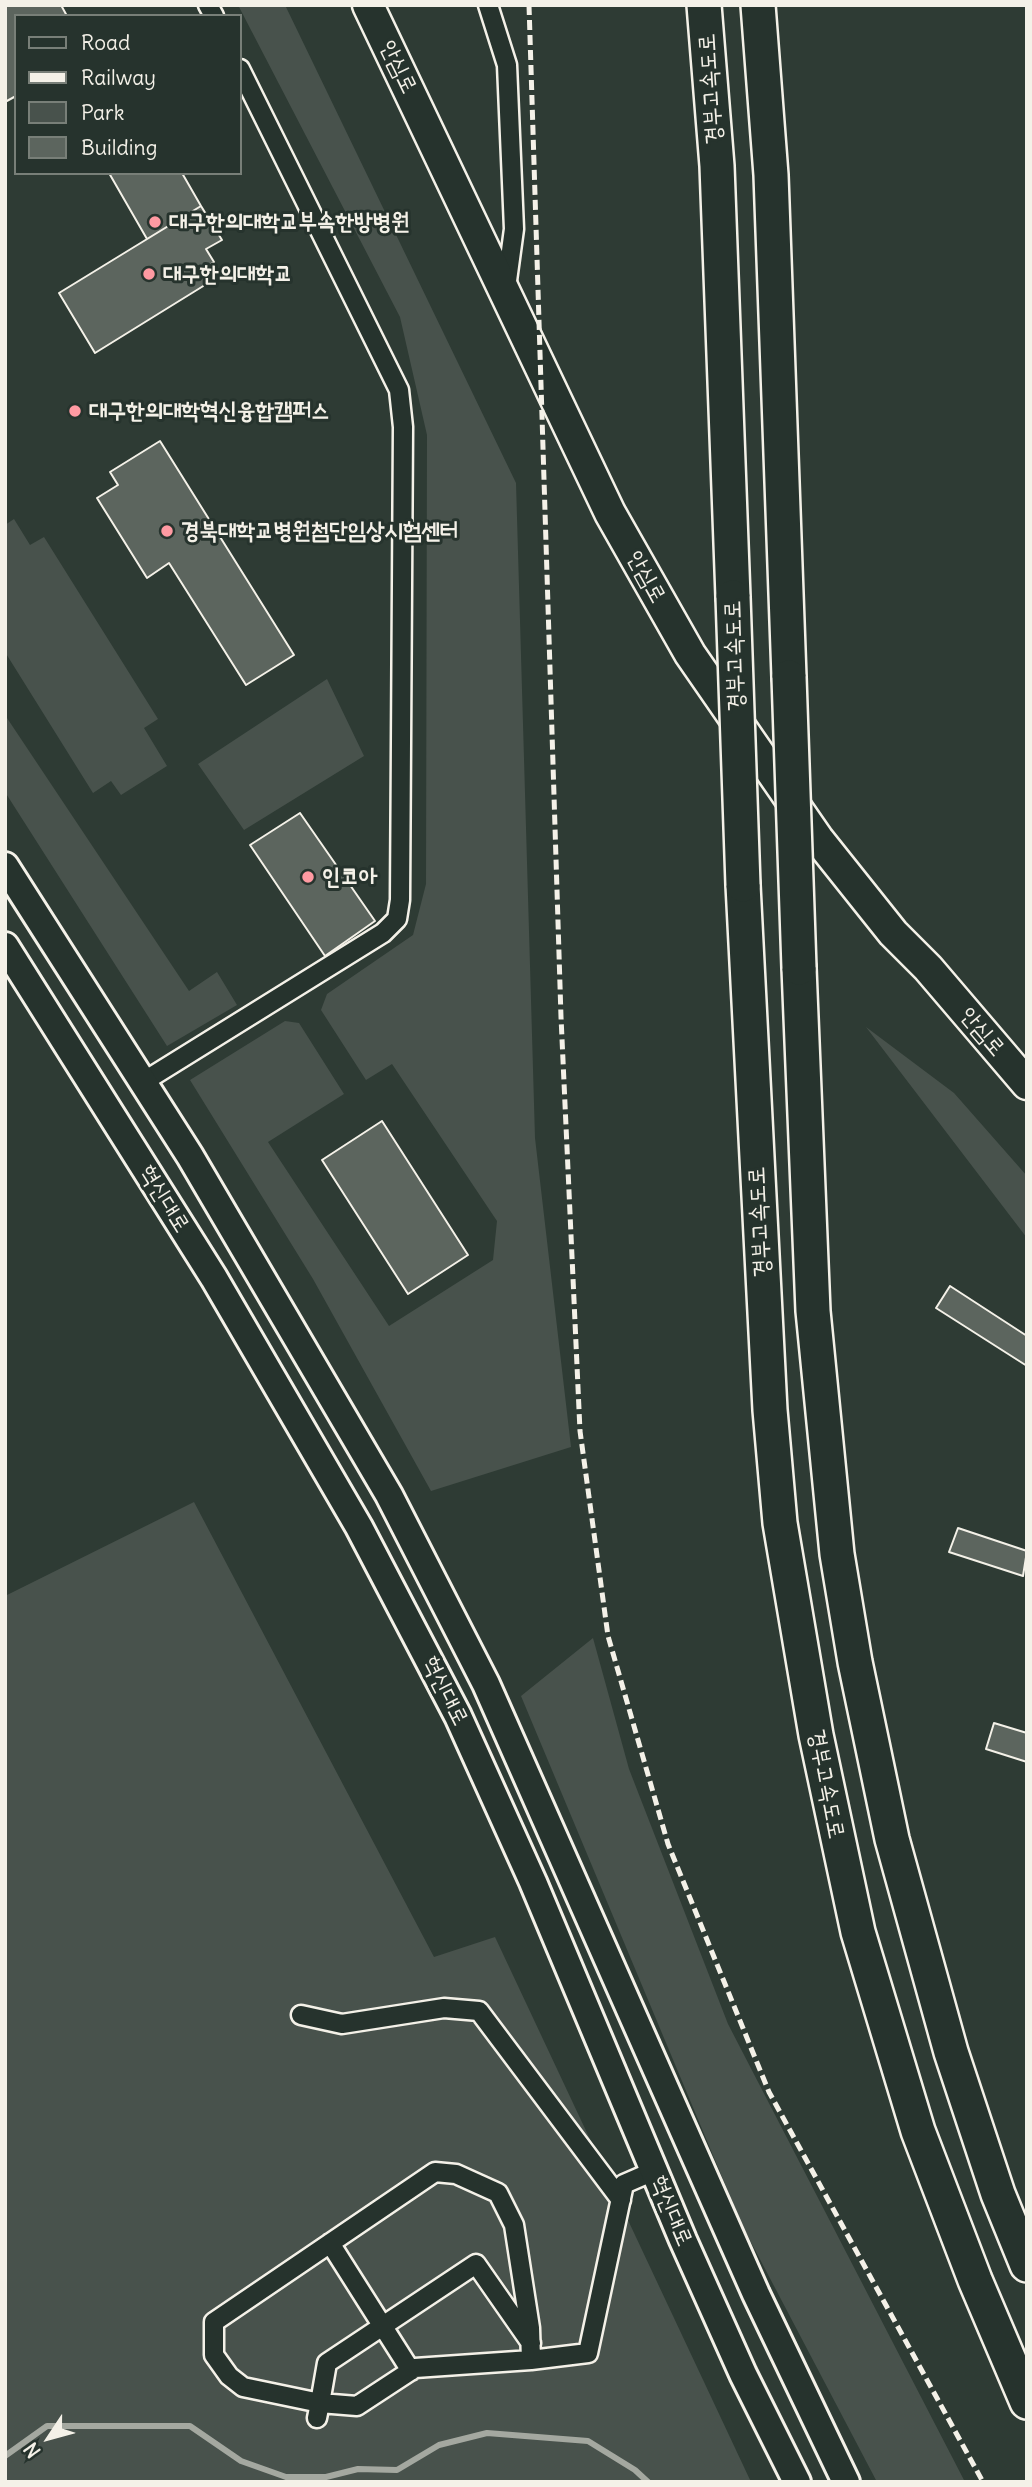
<!DOCTYPE html>
<meta charset="utf-8">
<style>
body{margin:0}
#map{position:relative;width:1032px;height:2487px;overflow:hidden;background:#2e3b34;font-family:Delius,sans-serif}
canvas{display:block}
.frame{position:absolute;inset:0;border:7px solid #f4f1e8;pointer-events:none}
.legend{position:absolute;left:14px;top:14px;width:228px;height:161px;box-sizing:border-box;background:#26332d;border:2px solid #787f78;margin:0;padding:9px 12px;list-style:none;font-size:21px;color:#f4f1e8}
.legend li{display:flex;align-items:center;gap:14px;height:35px}
.legend b{width:35px;border:2px solid #787f78}
.north{position:absolute;left:14px;top:2403px;width:70px;height:70px;-webkit-text-stroke:5px #26332d;paint-order:stroke;rotate:234deg;font-size:19px;font-weight:700;line-height:28px;text-align:center;color:#f4f1e8}
.north::after{content:'';display:block;margin:auto;width:24px;height:32px;background:#f4f1e8;clip-path:polygon(50% 0,100% 100%,50% 72%,0 100%)}
</style>
<div id="map">
<canvas width="1032" height="2487"></canvas>
<div class="frame"></div>
<ul class="legend">
<li><b style="height:9px;background:#26332d"></b>Road</li>
<li><b style="height:9px;background:#f4f1e8"></b>Railway</li>
<li><b style="height:19px;background:#48524c"></b>Park</li>
<li><b style="height:19px;background:#5c655e"></b>Building</li>
</ul>
<div class="north">N</div>
</div>
<script>
const c = document.querySelector('canvas').getContext('2d');
c.lineJoin = 'round';
function fill(path, color) { c.fillStyle = color; c.fill(path, 'evenodd'); }
const toPath = rows => new Path2D(rows.map(r => 'M' + r).join(''));
function stroke(path, color, width, dash) { c.strokeStyle = color; c.lineWidth = width; c.lineCap = dash ? 'butt' : 'round'; c.setLineDash(dash || []); c.stroke(path); }
function write(font, color, halo, rows, align = 'center') {
  c.font = font + ' Delius,"Poor Story",sans-serif'; c.lineWidth = 6; c.setLineDash([]); c.textBaseline = 'middle'; c.strokeStyle = halo; c.fillStyle = color; for (const [text, x, y, turn = 0] of rows) {
    c.save(); c.translate(x, y); c.rotate((+turn || 0) * Math.PI / 180); c.textAlign = isNaN(turn) ? turn : align; if (halo) c.strokeText(text, 0, 0); c.fillText(text, 0, 0); c.restore();
  }
}
fill(toPath([
 [238,5,285,5,516,483,535,1138,571,1447,431,1491,313,1279,190,1080,285,1021,299,1023,344,1094,268,1142,389,1326,493,1260,497,1221,392,1064,366,1080,321,1010,327,994,413,935,426,884,427,435,400,317],
 [14,519,30,545,44,537,158,719,144,728,167,766,121,795,111,781,93,793,5,652,5,525],
 [327,679,364,756,244,830,198,764],
 [5,715,189,991,217,972,237,1005,167,1046,5,792],
 [866,1027,954,1093,1027,1176,1027,1238],
 [194,1502,434,1957,495,1937,751,2482,5,2482,5,1596],
 [593,1638,629,1769,728,2024,965,2482,877,2482,743,2227,521,1696]
]), '#48524c');
stroke(toPath([
 [5,2456,47,2426,190,2426,241,2461,286,2477,326,2477,358,2469,397,2470,439,2445,487,2433,588,2441,635,2470,648,2482]
]), '#a4a8a0', 6);
const building = toPath([
 [5,5,61,5,67,16,16,16,16,96,5,102,5,5],
 [109,173,182,173,201,206,147,239,109,173],
 [201,206,222,240,206,249,214,262,205,268,213,280,95,353,59,293,201,206],
 [160,441,294,655,246,685,169,563,147,578,97,498,118,485,110,472,160,441],
 [300,813,375,921,325,956,250,845,300,813],
 [382,1121,468,1255,408,1294,322,1160,382,1121],
 [950,1286,1027,1336,1027,1366,936,1308,950,1286],
 [958,1528,1027,1551,1023,1576,949,1552,958,1528],
 [994,1723,1027,1733,1027,1762,986,1749,994,1723]
]);
fill(building, '#5c655e');
stroke(building, '#f4f1e8', 2);
const minor = toPath([
 [208,5,214,16],
 [488,5,507,65,514,229,506,288],
 [143,1082,383,933,397,919,400,900,403,427,399,390,240,69],
 [301,2015,342,2024,444,2008,479,2011,621,2200],
 [330,2243,411,2371],
 [531,2343,476,2264,327,2363,320,2403,357,2406,415,2368,531,2360],
 [317,2418,320,2403,243,2387,229,2376,214,2355,214,2322,435,2172,456,2174,498,2193,514,2225,530,2328,531,2360,588,2353,624,2184,654,2171]
]);
const secondary = toPath([
 [5,866,190,1156,389,1495,486,1684,756,2294,846,2482],
 [5,946,214,1278,359,1527,458,1716,533,1882,683,2240,743,2374,797,2482]
]);
const primary = toPath([
 [368,5,610,513,690,654,818,839,893,933,928,968,1027,1084]
]);
const motorway = toPath([
 [704,5,717,166,733,597],
 [758,5,771,175,789,677],
 [743,885,770,1410,780,1523,816,1735,858,1932,918,2131,975,2280,1027,2402],
 [799,968,813,1311,837,1554,855,1662,892,1839,951,2052,998,2194,1027,2265]
]);
stroke(minor, '#f4f1e8', 23);
stroke(secondary, '#f4f1e8', 32);
stroke(primary, '#f4f1e8', 35);
stroke(motorway, '#f4f1e8', 38);
stroke(minor, '#26332d', 18);
stroke(secondary, '#26332d', 26);
stroke(primary, '#26332d', 30);
stroke(motorway, '#26332d', 33);
stroke(toPath([
 [529,5,561,1017,580,1431,608,1636,668,1844,769,2092,983,2482]
]), '#f4f1e8', 5, [10, 5]);
const motorwayBridge = toPath([
 [733,597,743,885],
 [789,677,799,968]
]);
stroke(motorwayBridge, '#f4f1e8', 38, []);
stroke(motorwayBridge, '#26332d', 33);
for (const [x, y, r, color] of [
 [155,222,7,"#ff9aa2"],
 [149,274,7,"#ff9aa2"],
 [75,411,7,"#ff9aa2"],
 [167,531,7,"#ff9aa2"],
 [308,877,7,"#ff9aa2"]
]) { const dot = new Path2D(); dot.arc(x, y, r, 0, 2 * Math.PI); c.fillStyle = color; c.fill(dot); stroke(dot, '#26332d', 2.5); }
write('23px', '#f4f1e8', '#26332d', [
 ["안심로",398,67,64],
 ["경부고속도로",711,89,-94],
 ["안심로",646,577,61],
 ["경부고속도로",735,656,-92],
 ["안심로",982,1032,50],
 ["혁신대로",164,1199,58],
 ["경부고속도로",760,1222,-93],
 ["혁신대로",445,1691,63],
 ["경부고속도로",826,1784,79],
 ["혁신대로",671,2211,67]
]);
write('bold 23px', '#f4f1e8', '#26332d', [
 ["대구한의대학교부속한방병원",169,222],
 ["대구한의대학교",163,274],
 ["대구한의대학혁신융합캠퍼스",89,411],
 ["경북대학교병원첨단임상시험센터",181,531],
 ["인코아",322,877]
], 'left');
</script>
